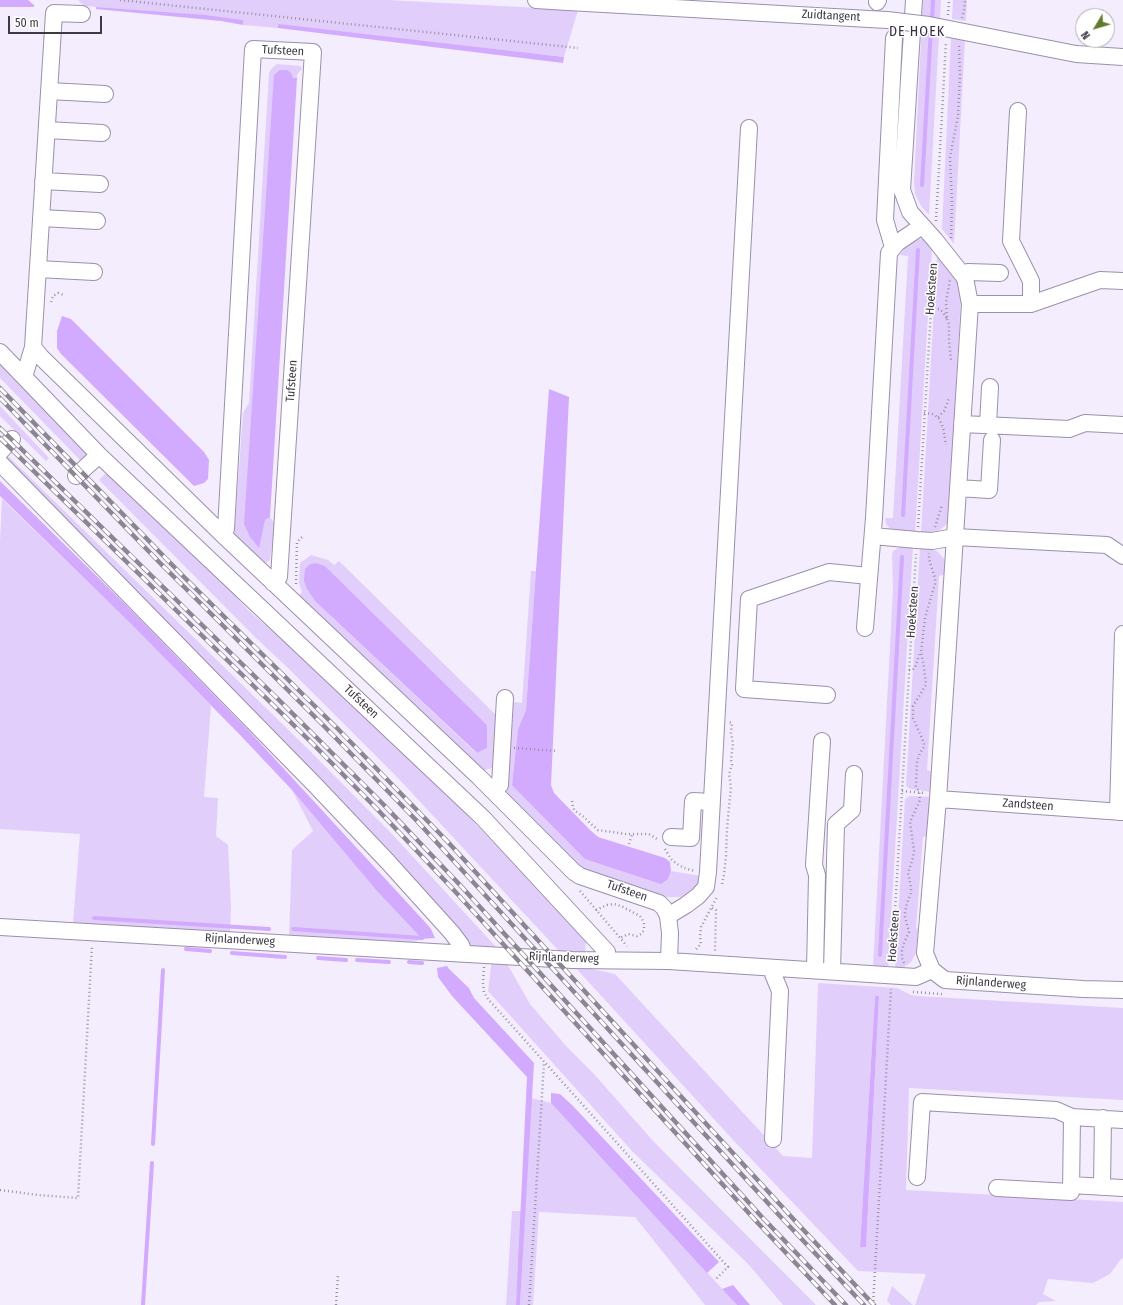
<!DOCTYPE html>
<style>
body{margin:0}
#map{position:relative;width:1123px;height:1305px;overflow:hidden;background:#f4edfe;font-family:"Fira Sans Condensed",sans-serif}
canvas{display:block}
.north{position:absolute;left:1075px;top:8px;width:40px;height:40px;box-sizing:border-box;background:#fff;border:1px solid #b2b0b4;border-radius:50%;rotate:232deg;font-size:11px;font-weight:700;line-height:16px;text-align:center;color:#3e3944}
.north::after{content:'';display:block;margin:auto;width:14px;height:18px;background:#617a2d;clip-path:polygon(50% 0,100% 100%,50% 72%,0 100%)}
.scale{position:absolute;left:8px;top:16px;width:94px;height:18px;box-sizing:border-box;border:2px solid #3e3944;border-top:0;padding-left:5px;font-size:12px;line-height:14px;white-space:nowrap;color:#3e3944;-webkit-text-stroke:3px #fff;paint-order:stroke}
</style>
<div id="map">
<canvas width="1123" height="1305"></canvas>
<div class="north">N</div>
<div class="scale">50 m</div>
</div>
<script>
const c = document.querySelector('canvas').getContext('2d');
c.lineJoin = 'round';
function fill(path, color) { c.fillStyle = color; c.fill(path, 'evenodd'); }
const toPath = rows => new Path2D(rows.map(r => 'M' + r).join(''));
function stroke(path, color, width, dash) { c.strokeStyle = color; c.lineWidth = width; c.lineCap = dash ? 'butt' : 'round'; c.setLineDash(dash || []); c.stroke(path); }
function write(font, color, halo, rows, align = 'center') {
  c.font = font + ' "Fira Sans Condensed",sans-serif'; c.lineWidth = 3; c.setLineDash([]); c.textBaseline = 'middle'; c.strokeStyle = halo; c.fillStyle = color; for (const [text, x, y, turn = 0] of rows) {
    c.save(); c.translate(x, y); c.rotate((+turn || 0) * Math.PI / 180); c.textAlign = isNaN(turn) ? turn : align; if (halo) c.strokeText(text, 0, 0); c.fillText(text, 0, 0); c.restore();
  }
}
fill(toPath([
 [78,0,387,0,578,10,564,57,279,25,278,28,243,25,243,20,226,18,84,6],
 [923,0,941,0,929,215,921,206,915,194,914,182],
 [953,0,967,0,966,21,952,19],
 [951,38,965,40,954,244,942,229],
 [277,64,301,66,302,69,297,74,297,78,293,78,265,520,270,517,275,524,270,560,265,563,234,537,243,413,249,403,269,73,272,68],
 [922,239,928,242,932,247,915,535,891,530,886,524,885,518,893,518,908,256,900,255,906,246,913,241],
 [937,253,962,286,961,298,948,523,935,534,921,534],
 [0,360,92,454,83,463,0,378],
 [0,406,49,458,46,461,0,416],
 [7,455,310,751,392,834,498,949,470,948,2,460],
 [107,472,218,577,250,612,300,655,462,810,586,938,585,952,559,951,397,777,289,669,256,638,99,480],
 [2,499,132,625,211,706,204,797,218,798,216,836,228,845,231,907,230,933,73,923,80,834,0,829,0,543],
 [903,545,913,545,888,970,873,968,893,588,892,556,893,551],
 [926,546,938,552,946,561,945,574,939,576,927,770,933,772,932,792,910,789,906,786,920,547],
 [311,555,328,560,334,565,339,561,497,716,492,768,481,771,298,597,302,592,299,583,300,563],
 [317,563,325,566,487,725,487,748,476,753,316,602],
 [531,571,536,571,526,710,518,729,512,785,668,879,671,871,701,876,700,881,692,891,683,897,665,897,586,871,579,867,507,796,505,790,512,702,522,703],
 [292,790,376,890,422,939,404,945,289,937,292,850,313,831],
 [910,796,932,797,929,836,923,837,916,928,918,929,916,953,911,962,901,969,895,969,905,799],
 [492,959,505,960,530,1004,567,1047,594,1074,654,1142,816,1305,783,1305,748,1264,632,1151,488,991],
 [573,965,615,974,783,1156,812,1158,818,983,897,988,911,995,917,996,1123,1008,1123,1100,909,1088,906,1190,1123,1202,1123,1258,1121,1259,1110,1274,1093,1283,1048,1279,1043,1294,1056,1301,1039,1302,1036,1305,915,1305,926,1274,858,1271,734,1141],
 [875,996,879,996,866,1247,860,1247],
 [531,1098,551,1103,737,1305,705,1305,635,1217,539,1212,533,1305,520,1305],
 [512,1211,522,1211,516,1305,506,1305],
 [892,1286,913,1305,891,1305,887,1301]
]), '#e2cefb');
fill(toPath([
 [0,0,28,0,34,5,34,7,0,7],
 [96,7,205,15,243,20,243,25,221,21,96,9],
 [278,24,564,57,563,63,278,28],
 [280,70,287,70,291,73,293,78,297,78,270,517,265,520,259,548,250,537,244,524,274,75],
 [62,316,71,319,204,452,209,460,208,479,204,483,194,486,61,354,57,348,57,331],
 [549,389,569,397,551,785,554,793,589,829,598,837,665,858,670,862,671,871,668,879,661,884,585,859,512,785,518,729,526,710],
 [0,481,127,606,250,732,425,922,431,929,435,938,422,939,376,890,292,790,242,737,132,625,0,496],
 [317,563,325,566,487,725,487,748,477,753,316,602,307,589,304,581,305,569,310,564],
 [447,966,449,969,469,988,474,998,534,1063,520,1305,516,1305,527,1077,452,996,438,977,437,968],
 [875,996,879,996,866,1247,860,1247],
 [551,1093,560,1094,573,1106,719,1262,707,1273,551,1103],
 [733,1285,750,1305,737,1305,722,1289]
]), '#d2aafe');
stroke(toPath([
 [932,22,933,0],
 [922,185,931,28],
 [903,515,918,250],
 [94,918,269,929],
 [293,929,422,938],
 [186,949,210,951],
 [232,953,285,957],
 [880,955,902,557],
 [318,958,346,960],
 [357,960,389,962],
 [409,962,422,963],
 [153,1144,163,970],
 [143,1305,152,1163]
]), '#d2aafe', 4);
const minor = toPath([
 [536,0,568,2],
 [914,0,902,190,910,212,935,240,965,278,970,304,938,799,925,953,932,970],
 [877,2,878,0],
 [49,91,105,94],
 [1018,111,1011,241,1031,281,1031,304],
 [47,130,102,133],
 [43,181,100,184],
 [41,218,97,221],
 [893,247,885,220,894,38],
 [38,269,94,272],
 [968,272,1000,273],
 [970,304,1031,304,1100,280,1123,281],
 [33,347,41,357,222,534,479,777,574,872,580,876,659,903,664,908,668,916,670,933,669,961],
 [0,352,99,455,483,818,607,952,604,960],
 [24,377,33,347,54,13,82,14],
 [962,424,1069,429,1085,423,1123,425],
 [988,425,990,387],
 [0,452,12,439],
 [0,463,317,787,388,862,452,933,461,945,464,953],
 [76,476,99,455],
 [958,488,989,490,992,440],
 [222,534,226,529,253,49,313,52,279,577,273,583],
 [873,536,917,540,932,541,955,537,1107,545,1123,556],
 [865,628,874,518,889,253,897,243,922,226],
 [827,695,744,689,749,599,829,572,869,576],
 [493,791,500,785,505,698],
 [938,799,1123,812],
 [1118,812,1123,634],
 [671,837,691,838,693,801,711,802],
 [668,916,686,905,698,896,706,887,708,872,749,128],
 [0,927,572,960,669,961,916,977,932,970],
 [815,970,817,875,814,865,822,741],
 [932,970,945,980,1083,989,1123,990],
 [832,971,836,824,852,810,854,774],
 [773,1139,780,991,773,974,773,968],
 [917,1177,922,1102,1056,1110,1072,1117,1123,1120],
 [1071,1185,1123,1188],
 [1102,1187,1103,1118],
 [997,1188,1071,1192,1072,1117]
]);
stroke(minor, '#9b90a9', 18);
stroke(toPath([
 [120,0,578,48],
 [948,15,949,0],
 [962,18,964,11,965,0],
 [936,221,946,42],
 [951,238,952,203,950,157,958,116,960,74,959,44],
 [51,302,53,296,58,293,64,295],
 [930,308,939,309,943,312,947,319,946,302,950,280],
 [947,319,949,324,949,341,951,360],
 [924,413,932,414,938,417,943,427,946,445],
 [938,417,944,411,949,399],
 [918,527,934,260],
 [935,527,942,505],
 [296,584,297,542,304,535],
 [909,670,912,670,915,668,920,652],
 [514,748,558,751],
 [902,791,926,793],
 [572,801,573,808,575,811,584,817,590,823,598,830,626,834,649,834,657,839],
 [629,844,632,835],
 [665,849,671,859,677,864,684,868,695,871],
 [722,884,724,875,726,856,727,828,731,787,729,774,732,765,731,760,733,744,731,733,732,723,729,722],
 [580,891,627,946],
 [712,908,716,910,715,952],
 [596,910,607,905,614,904,621,906,640,916,642,919,644,924,644,930,641,934,637,936,628,934,620,938],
 [696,949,701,944,700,936,701,927,717,897],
 [892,962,916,554],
 [904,963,902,958,902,951,904,943,909,932,905,917,905,912,907,903,911,893,911,887,908,873,913,858,914,851,910,822,920,800,919,792,916,786,917,761,920,753,924,747,924,743,913,718,913,706,926,685,924,667,921,652,925,618,935,584,935,578,929,559,929,553],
 [484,967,483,983,484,992,488,999,728,1267,716,1279],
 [913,992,942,994],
 [0,1190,38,1195,78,1198,92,946],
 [336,1305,338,1275],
 [529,1305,544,1063],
 [873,1305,891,989]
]), '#9892a0', 2.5, [1, 3]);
stroke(minor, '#fff', 16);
const rail = toPath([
 [0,388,184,577,337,728,447,841,797,1223,874,1305],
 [0,398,161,564,321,723,417,821,778,1214,864,1305],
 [0,428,279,700,383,804,460,885,761,1216,846,1305],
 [0,438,312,743,377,809,451,887,756,1221,835,1305]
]);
stroke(rail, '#8c8693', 4.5);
stroke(rail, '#fff', 3, [9]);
const minorBridge = toPath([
 [568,2,887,20,929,25,1076,54,1123,57]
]);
stroke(minorBridge, '#9b90a9', 18, []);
stroke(minorBridge, '#fff', 16);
write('12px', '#3e3944', '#fff', [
 ["Zuidtangent",831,16,3],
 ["Tufsteen",283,51,3],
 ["Hoeksteen",932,289,-86],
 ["Tufsteen",292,381,-86],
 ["Hoeksteen",913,612,-86],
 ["Tufsteen",361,702,43],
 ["Zandsteen",1028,805,4],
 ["Tufsteen",627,891,19],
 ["Hoeksteen",894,936,-86],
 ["Rijnlanderweg",240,940,3],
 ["Rijnlanderweg",564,958,2],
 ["Rijnlanderweg",991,983,4]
]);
c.letterSpacing = '1px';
write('14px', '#372e43', '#fff', [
 ["DE HOEK",917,32]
]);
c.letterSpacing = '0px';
</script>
